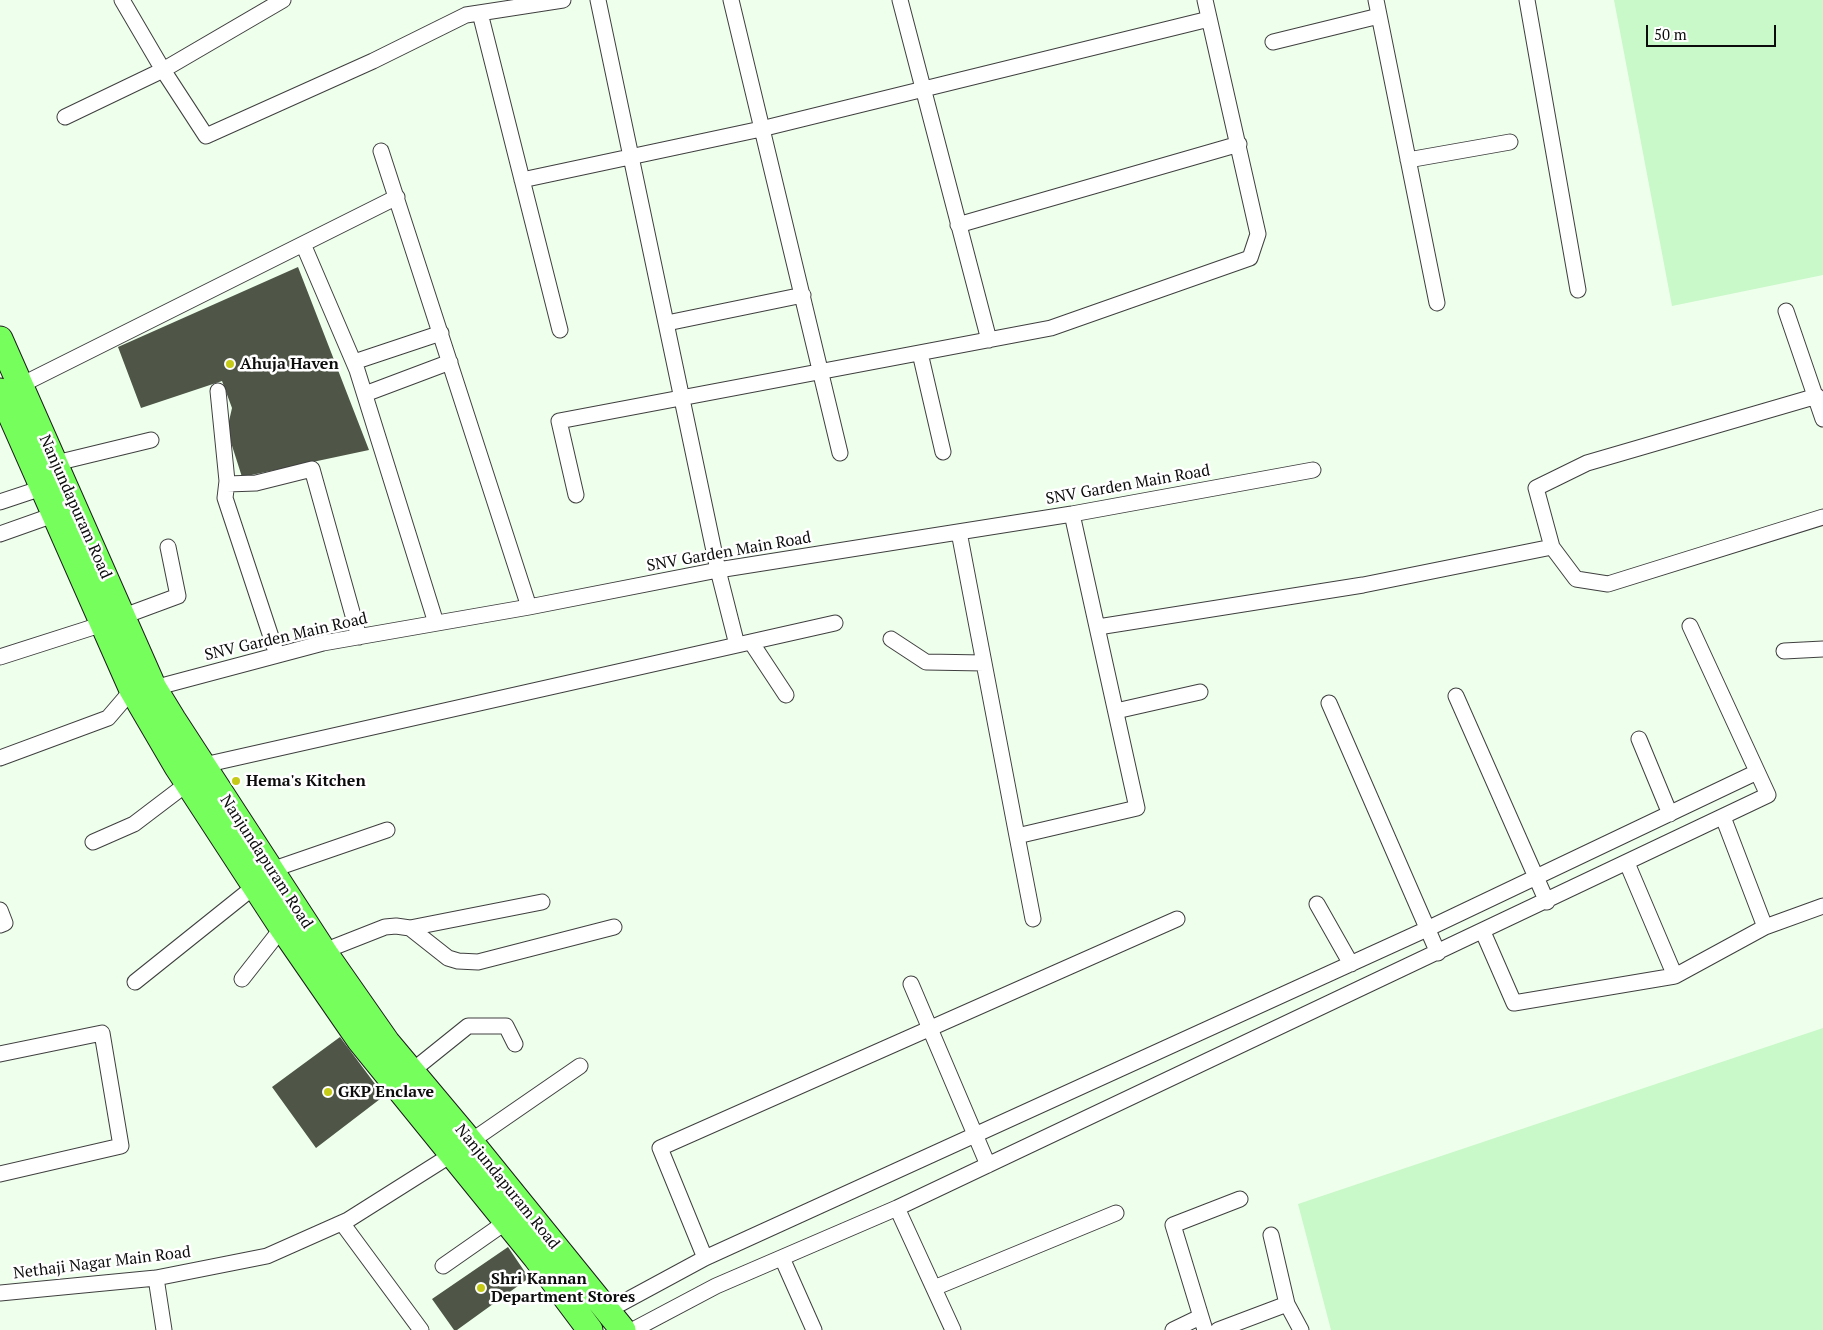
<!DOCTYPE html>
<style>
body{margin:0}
#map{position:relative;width:1823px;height:1330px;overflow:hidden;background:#eeffec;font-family:"PT Serif",serif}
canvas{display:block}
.scale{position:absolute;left:1646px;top:25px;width:130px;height:22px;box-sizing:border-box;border:2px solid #0c0c0c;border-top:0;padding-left:6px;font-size:15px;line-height:18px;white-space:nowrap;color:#0c0c0c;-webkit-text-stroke:4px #fff;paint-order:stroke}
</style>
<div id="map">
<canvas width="1823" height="1330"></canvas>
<div class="scale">50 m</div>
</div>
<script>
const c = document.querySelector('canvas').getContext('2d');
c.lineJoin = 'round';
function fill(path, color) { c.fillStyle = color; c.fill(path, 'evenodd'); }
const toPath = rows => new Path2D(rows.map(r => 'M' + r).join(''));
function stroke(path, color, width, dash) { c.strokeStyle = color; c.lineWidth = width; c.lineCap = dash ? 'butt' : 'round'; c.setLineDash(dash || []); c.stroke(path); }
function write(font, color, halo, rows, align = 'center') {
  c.font = font + ' "PT Serif",serif'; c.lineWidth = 5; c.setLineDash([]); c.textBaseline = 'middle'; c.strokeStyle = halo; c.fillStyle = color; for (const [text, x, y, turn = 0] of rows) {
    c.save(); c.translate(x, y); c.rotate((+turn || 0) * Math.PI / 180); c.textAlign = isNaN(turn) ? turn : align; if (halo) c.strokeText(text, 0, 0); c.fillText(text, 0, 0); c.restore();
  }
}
fill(toPath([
 [1614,0,1823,0,1823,275,1672,306],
 [1823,1028,1823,1330,1331,1330,1298,1204]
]), '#c9f8c9');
fill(toPath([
 [298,267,369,450,242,477,227,430,232,408,222,381,141,408,118,347],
 [340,1037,384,1096,316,1148,272,1087],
 [508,1247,529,1278,457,1330,454,1330,432,1299]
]), '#4f5648');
const street = toPath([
 [122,0,163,70,206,136,373,61,466,15,563,0],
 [598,0,718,570,737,645],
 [731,0,840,453],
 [900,0,989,340],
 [1376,0,1437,303],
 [1527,0,1578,290],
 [480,13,560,330],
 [1273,42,1379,16],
 [65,117,163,70,283,0],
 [381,151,529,607],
 [1408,160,1510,142],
 [522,180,761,129,1209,19],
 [958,225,1239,144],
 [303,244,357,370,436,623],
 [1786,311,1823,419],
 [667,323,803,295],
 [920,353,943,452],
 [354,362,441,333],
 [21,385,397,197],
 [218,391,227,481,225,498,277,655],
 [365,394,450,362],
 [1817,396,1587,463,1536,488,1552,547,1576,579,1608,584,1823,517],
 [56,463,151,440],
 [227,484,256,483,312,469,359,637],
 [576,495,559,421,1051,328,1250,258,1258,234,1205,0],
 [0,502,42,488],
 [959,532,1017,836],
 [0,534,62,512],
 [124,616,178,596,168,547],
 [1098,627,1363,585,1552,547],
 [891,639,926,662,984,663],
 [751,642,786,695],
 [1784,651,1823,649],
 [0,657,103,624],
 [154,688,323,643,529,607,718,570,1072,514,1313,470],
 [1456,696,1547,902],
 [1329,703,1438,953],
 [1116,711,1200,692],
 [1639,739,1670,814],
 [0,758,108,718,132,690],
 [204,765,835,623],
 [1723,817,1765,927],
 [93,842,134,824,188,783],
 [271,870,387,830],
 [1317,904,1351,964],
 [0,910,5,923,0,925],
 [1033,919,1017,836,1137,808,1072,514],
 [410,928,542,902],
 [1483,932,1514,1003,1675,976,1627,863],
 [324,951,385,927,396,926,410,928,448,958,458,961,478,962,614,927],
 [1675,976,1765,927,1823,906],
 [242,979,282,928],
 [135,982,255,886],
 [911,984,988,1165],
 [0,1054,102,1033,121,1146,0,1174],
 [412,1071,468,1026,506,1026,515,1044],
 [897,1208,953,1330],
 [342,1223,421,1330],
 [1271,1235,1287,1304,1301,1330],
 [705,1258,660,1148,1177,919],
 [782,1258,814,1330],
 [443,1266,506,1222],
 [156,1278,164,1330],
 [934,1288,1116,1213],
 [0,1293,156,1278,267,1256,348,1220,451,1155,580,1066],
 [607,1311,705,1258,1427,929,1757,772],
 [633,1330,716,1286,897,1208,1768,795,1690,626],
 [1173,1330,1200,1317],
 [1205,1330,1173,1225,1240,1199],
 [1218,1330,1287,1304]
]);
const primary = toPath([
 [0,339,154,688,173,719,327,956,387,1042,470,1141,623,1330],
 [0,391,132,690,177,767,282,928,360,1041,536,1258,590,1330]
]);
stroke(street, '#3f3f3f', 17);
stroke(primary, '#1d1d1d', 27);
stroke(street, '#fff', 15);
stroke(primary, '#76ff5c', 25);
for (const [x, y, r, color] of [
 [230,364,5,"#c4ca16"],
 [236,781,5,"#c4ca16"],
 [328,1092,5,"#c4ca16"],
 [481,1288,5,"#c4ca16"]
]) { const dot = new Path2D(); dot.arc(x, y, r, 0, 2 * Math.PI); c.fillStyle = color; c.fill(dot); stroke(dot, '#fff', 2); }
write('bold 16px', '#0c0c0c', '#fff', [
 ["Ahuja Haven",240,364],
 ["Hema's Kitchen",246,781],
 ["GKP Enclave",338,1092],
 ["Shri Kannan",491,1279],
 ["Department Stores",491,1297]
], 'left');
write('16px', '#0c0c0c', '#fff', [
 ["SNV Garden Main Road",1128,485,-10],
 ["Nanjundapuram Road",75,507,66],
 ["SNV Garden Main Road",729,552,-10],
 ["SNV Garden Main Road",286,637,-13],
 ["Nanjundapuram Road",266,862,57],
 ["Nanjundapuram Road",507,1187,51],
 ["Nethaji Nagar Main Road",102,1263,-7]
]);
</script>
